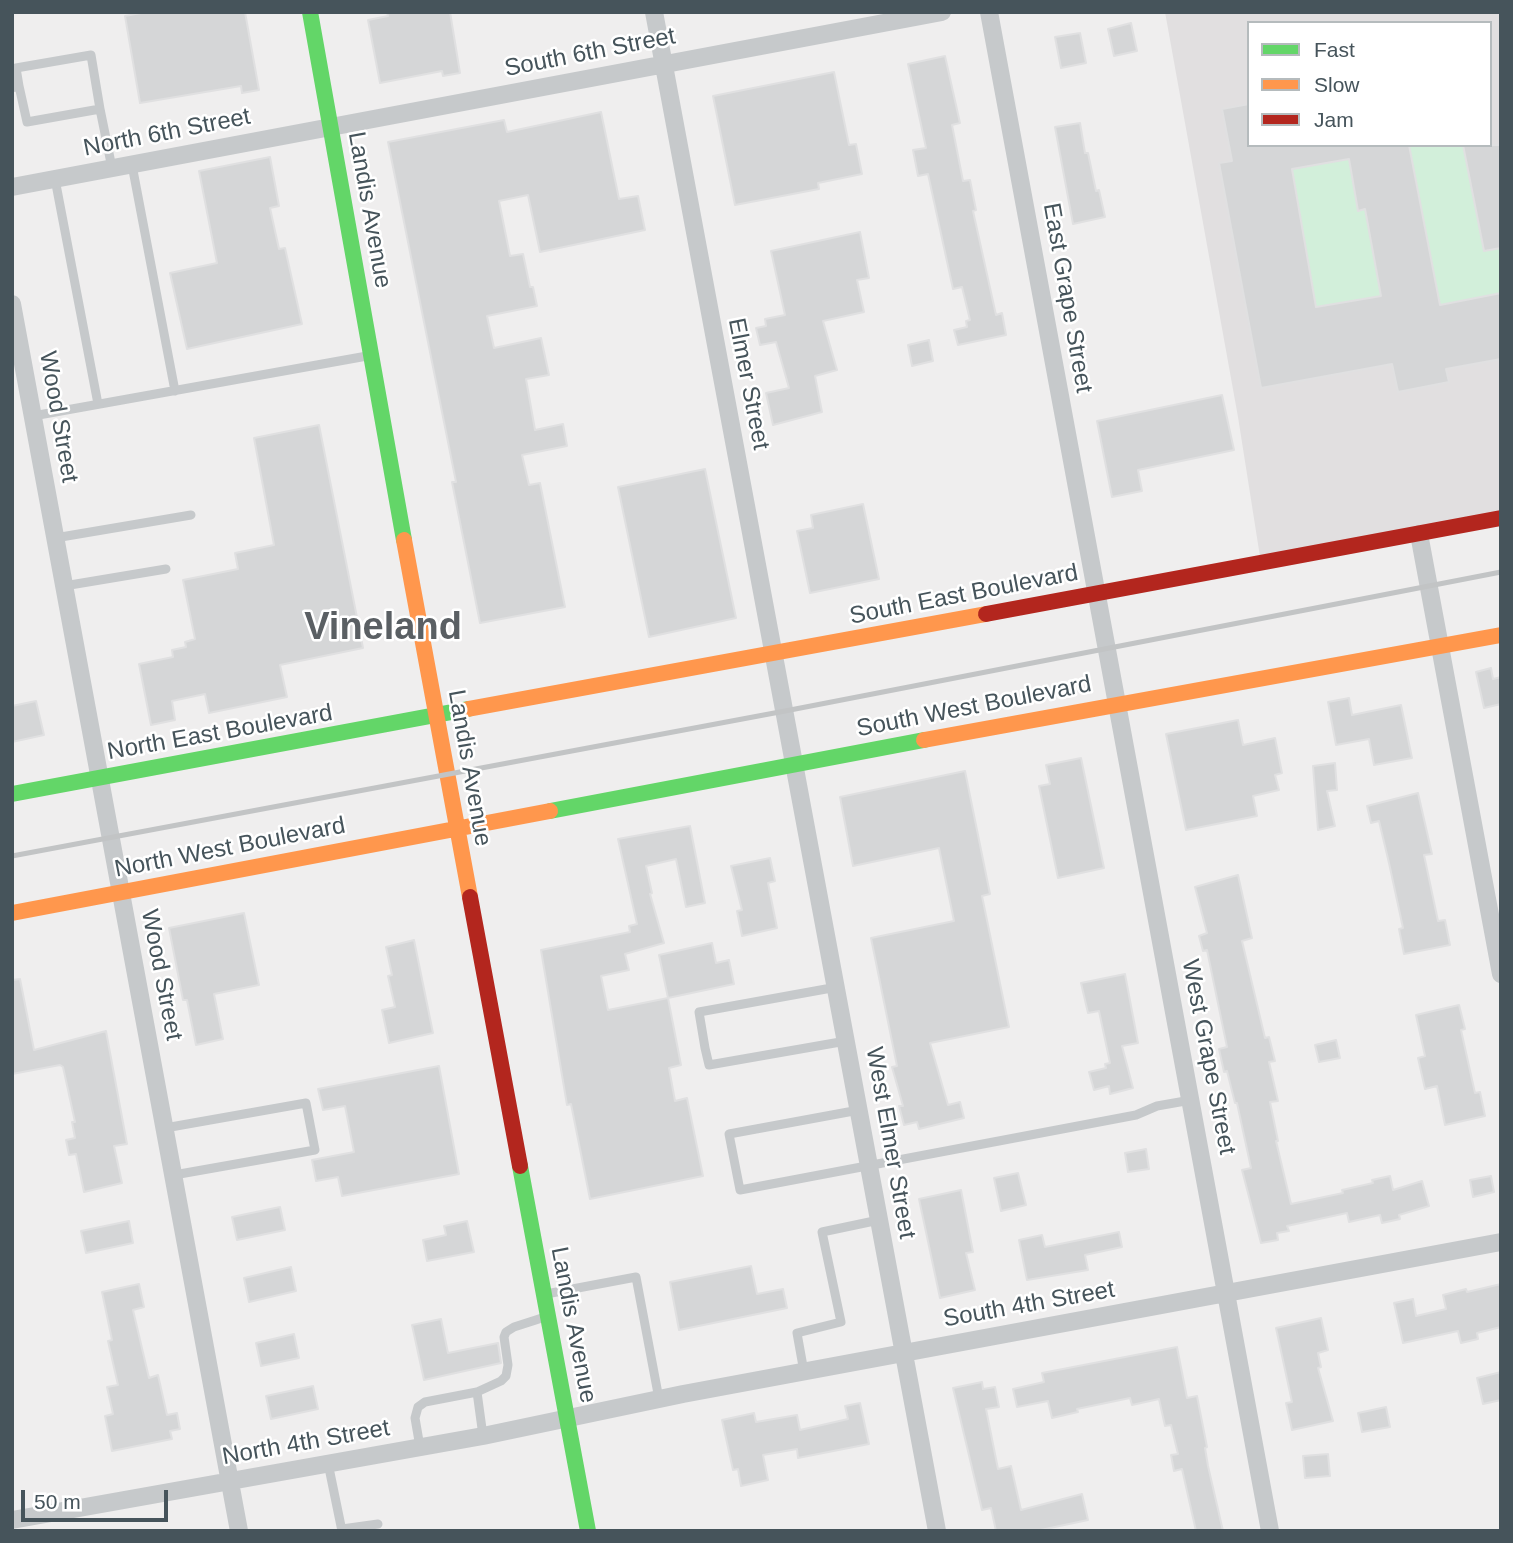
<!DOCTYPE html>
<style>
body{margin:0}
#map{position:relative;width:1513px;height:1543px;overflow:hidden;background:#efeeee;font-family:Arial,sans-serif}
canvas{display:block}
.frame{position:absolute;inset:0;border:14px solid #46545b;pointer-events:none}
.legend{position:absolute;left:1247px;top:21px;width:245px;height:126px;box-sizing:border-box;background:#fff;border:2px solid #b5bbbd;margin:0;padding:9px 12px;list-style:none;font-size:21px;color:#46545b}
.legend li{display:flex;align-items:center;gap:14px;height:35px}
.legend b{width:35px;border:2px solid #b5bbbd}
.scale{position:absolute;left:21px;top:1490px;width:147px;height:32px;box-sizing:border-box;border:4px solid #46545b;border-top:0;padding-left:9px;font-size:21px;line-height:24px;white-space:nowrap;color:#46545b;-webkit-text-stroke:5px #fff;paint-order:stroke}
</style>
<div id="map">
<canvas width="1513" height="1543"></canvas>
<div class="frame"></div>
<ul class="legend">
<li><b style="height:9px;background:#63d668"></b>Fast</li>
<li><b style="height:9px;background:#ff974d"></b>Slow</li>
<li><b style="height:9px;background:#b3261e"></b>Jam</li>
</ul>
<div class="scale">50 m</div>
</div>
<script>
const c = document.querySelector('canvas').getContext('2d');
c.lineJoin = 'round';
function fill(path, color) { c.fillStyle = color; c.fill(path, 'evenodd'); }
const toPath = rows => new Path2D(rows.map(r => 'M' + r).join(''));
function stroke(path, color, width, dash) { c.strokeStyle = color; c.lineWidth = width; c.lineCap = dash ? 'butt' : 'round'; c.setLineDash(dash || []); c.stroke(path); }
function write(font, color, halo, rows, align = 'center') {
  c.font = font + ' Arial,sans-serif'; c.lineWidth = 5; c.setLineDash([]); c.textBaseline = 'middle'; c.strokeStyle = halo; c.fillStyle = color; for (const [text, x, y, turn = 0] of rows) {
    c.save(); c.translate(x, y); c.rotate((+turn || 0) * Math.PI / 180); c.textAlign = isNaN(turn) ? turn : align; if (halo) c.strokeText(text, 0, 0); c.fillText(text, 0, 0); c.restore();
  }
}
fill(toPath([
 [1165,12,1501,12,1501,518,1261,563,1238,417],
 [1249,23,1490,23,1490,145,1249,145]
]), '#e1dfe0');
fill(toPath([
 [1408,145,1463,145,1484,251,1501,247,1501,293,1440,305],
 [1349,159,1358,210,1365,209,1381,296,1316,307,1292,170]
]), '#d2efda');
const building = toPath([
 [146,12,245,12,259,90,242,93,241,86,140,103,125,16,146,12],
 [387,12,450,12,460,73,443,76,442,71,380,83,368,20,388,16,387,12],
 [1131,23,1137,51,1114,56,1108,29,1131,23],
 [1080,33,1086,63,1061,68,1055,37,1080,33],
 [945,56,960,123,952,125,963,181,970,180,976,210,973,211,996,315,1002,313,1006,335,958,345,954,330,967,327,966,321,970,320,962,287,953,289,928,174,918,176,913,150,926,148,908,64,945,56],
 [834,72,849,145,856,144,862,174,818,183,819,189,735,205,713,96,834,72],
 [1249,104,1249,145,1409,145,1440,305,1501,293,1501,359,1446,369,1449,382,1398,392,1392,364,1261,388,1219,163,1232,161,1222,109,1249,104],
 [1349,159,1358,211,1365,209,1381,296,1316,307,1292,169,1349,159],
 [601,112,619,199,638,196,645,230,540,252,528,195,499,201,510,256,523,254,530,287,533,287,537,306,487,316,494,348,541,338,549,375,526,379,535,430,563,424,567,446,522,455,529,485,540,483,565,607,480,623,452,482,456,482,388,142,504,120,507,132,601,112],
 [1080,123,1085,153,1088,153,1096,191,1099,190,1105,217,1073,224,1055,127,1080,123],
 [1463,145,1501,145,1501,248,1484,251,1463,145],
 [270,157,279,206,270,208,279,249,285,248,302,324,187,349,170,273,217,263,199,171,270,157],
 [860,232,869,278,857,280,864,312,823,321,837,370,815,376,822,412,773,425,766,393,789,388,776,342,760,345,756,328,766,326,765,319,785,315,771,251,860,232],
 [929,340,933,361,912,366,908,345,929,340],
 [1222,395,1234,450,1138,470,1142,491,1112,497,1097,421,1222,395],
 [319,425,363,648,280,665,287,697,209,713,205,694,172,701,175,720,151,725,139,664,173,657,172,650,186,647,185,642,195,639,183,580,238,569,235,553,274,545,254,438,319,425],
 [705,469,736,618,649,637,618,487,705,469],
 [863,504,879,579,810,593,797,531,813,528,811,515,863,504],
 [1491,668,1493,679,1501,677,1501,704,1484,708,1476,672,1491,668],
 [1349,698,1352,715,1401,705,1412,758,1374,765,1369,739,1336,745,1328,702,1349,698],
 [36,701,44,735,12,742,12,706,36,701],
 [1238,720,1243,745,1275,738,1282,773,1275,775,1279,790,1253,796,1257,816,1186,830,1166,734,1238,720],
 [1081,758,1104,868,1058,878,1039,786,1050,784,1046,765,1081,758],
 [1335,763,1337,790,1327,791,1335,826,1318,830,1313,766,1335,763],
 [965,771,990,894,982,896,1009,1027,930,1043,948,1105,960,1102,964,1118,919,1129,917,1122,904,1125,899,1106,903,1106,892,1067,897,1066,871,938,954,921,939,848,853,866,840,797,965,771],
 [1418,793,1432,854,1424,855,1438,921,1445,920,1450,945,1404,954,1399,929,1403,928,1389,863,1379,821,1371,823,1367,806,1418,793],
 [690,826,705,903,686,907,676,859,646,866,652,893,650,894,664,943,625,954,629,970,601,976,608,1010,668,998,681,1065,669,1068,675,1101,687,1098,703,1176,590,1199,571,1104,567,1105,541,950,630,932,629,926,637,924,618,839,690,826],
 [770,858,775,881,768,883,777,928,742,936,737,911,742,910,731,866,770,858],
 [1238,875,1252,938,1242,941,1265,1038,1269,1037,1275,1061,1269,1062,1278,1101,1270,1102,1278,1141,1276,1141,1291,1204,1343,1193,1342,1190,1373,1183,1372,1180,1390,1176,1393,1190,1422,1181,1429,1206,1399,1215,1400,1219,1382,1223,1380,1215,1349,1222,1347,1213,1287,1226,1289,1231,1277,1233,1278,1240,1261,1243,1242,1170,1251,1168,1237,1103,1235,1103,1227,1071,1224,1072,1219,1049,1227,1047,1207,950,1203,951,1199,936,1207,933,1195,887,1238,875],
 [244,913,259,985,214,994,223,1039,196,1045,187,1000,183,1000,169,928,244,913],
 [414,940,433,1033,389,1043,382,1010,395,1007,388,976,392,975,386,947,414,940],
 [712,943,716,963,729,960,734,984,668,998,659,955,712,943],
 [1125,974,1138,1043,1122,1046,1133,1088,1110,1094,1109,1086,1094,1090,1089,1072,1106,1068,1105,1064,1110,1063,1099,1011,1088,1013,1081,983,1125,974],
 [20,979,34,1050,106,1031,127,1144,114,1146,122,1183,84,1192,76,1154,69,1155,66,1140,75,1138,72,1122,75,1122,63,1067,60,1065,12,1074,12,980,20,979],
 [1459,1005,1465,1029,1461,1030,1475,1093,1480,1092,1485,1116,1445,1125,1437,1086,1425,1089,1418,1058,1425,1056,1416,1015,1459,1005],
 [1336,1040,1340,1058,1319,1062,1315,1045,1336,1040],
 [439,1066,459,1174,342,1196,338,1177,316,1181,312,1160,354,1152,345,1106,323,1110,318,1089,439,1066],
 [1146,1149,1149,1169,1128,1172,1125,1153,1146,1149],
 [1018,1173,1026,1205,1001,1211,994,1178,1018,1173],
 [1491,1176,1494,1192,1473,1197,1470,1180,1491,1176],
 [961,1190,973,1252,966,1253,975,1290,940,1298,919,1199,961,1190],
 [280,1207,285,1230,237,1240,232,1217,280,1207],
 [129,1221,133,1243,86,1253,81,1231,129,1221],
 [467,1221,474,1252,427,1261,423,1240,446,1235,444,1226,467,1221],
 [1119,1232,1122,1247,1085,1255,1088,1270,1027,1280,1019,1240,1042,1235,1045,1247,1119,1232],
 [751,1266,757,1294,783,1289,787,1308,679,1330,670,1282,751,1266],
 [291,1267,296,1291,249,1302,244,1278,291,1267],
 [139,1284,144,1307,133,1310,149,1378,158,1375,167,1415,177,1413,180,1429,170,1431,172,1439,112,1451,105,1416,113,1414,107,1387,118,1385,108,1341,112,1340,102,1292,139,1284],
 [1501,1284,1501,1327,1477,1333,1478,1339,1461,1343,1458,1331,1403,1343,1394,1303,1413,1299,1416,1316,1446,1309,1443,1295,1466,1289,1467,1292,1501,1284],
 [1321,1318,1328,1350,1318,1353,1321,1367,1318,1368,1333,1421,1292,1430,1286,1403,1292,1402,1276,1328,1321,1318],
 [441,1319,448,1353,498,1343,501,1363,424,1380,412,1325,441,1319],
 [294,1334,299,1358,261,1366,256,1343,294,1334],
 [1177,1347,1187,1398,1197,1396,1207,1447,1205,1448,1208,1466,1223,1531,1196,1531,1182,1469,1174,1471,1171,1455,1178,1454,1171,1425,1165,1426,1159,1399,1132,1405,1130,1398,1077,1409,1078,1412,1052,1418,1048,1401,1017,1407,1013,1389,1044,1382,1042,1373,1177,1347],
 [1501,1372,1501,1400,1483,1404,1477,1378,1501,1372],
 [982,1382,983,1389,995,1387,999,1407,986,1409,998,1469,1011,1466,1021,1510,1082,1494,1088,1520,1036,1531,996,1531,991,1508,982,1510,953,1388,982,1382],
 [313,1386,318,1409,271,1419,266,1396,313,1386],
 [860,1403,869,1444,798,1458,797,1449,763,1455,768,1480,741,1486,738,1469,733,1470,722,1420,754,1413,756,1422,797,1415,800,1430,848,1419,845,1406,860,1403],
 [1386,1407,1390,1427,1362,1432,1358,1413,1386,1407],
 [1328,1454,1330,1476,1305,1478,1303,1456,1328,1454]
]);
fill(building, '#d5d6d7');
stroke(building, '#e0e0e1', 2);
stroke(toPath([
 [19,86,16,68,91,55,100,109],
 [12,88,19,86,27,122,100,109,112,168],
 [132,165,175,391],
 [55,179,98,404],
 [33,416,367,356],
 [55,538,191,515],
 [64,586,166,569],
 [837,987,699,1012,705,1048,709,1065,846,1041],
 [859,1110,729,1134,740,1190,1136,1115,1157,1106,1191,1100],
 [165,1128,306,1103,315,1150,174,1175],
 [546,1294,636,1277,659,1399],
 [804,1372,797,1333,841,1322,822,1232,879,1220],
 [477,1392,501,1381,506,1376,508,1365,504,1337,506,1332,514,1327,545,1317],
 [420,1447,415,1418,418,1407,425,1402,477,1392,483,1436],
 [328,1463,342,1531],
 [342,1529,378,1524]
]), '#c6c9cb', 9);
stroke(toPath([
 [654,12,937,1531],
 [989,12,1270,1531],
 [12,187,942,12],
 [12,304,239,1531],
 [1419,534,1501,974],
 [12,1520,483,1436,683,1394,1501,1242]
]), '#c6c9cb', 18);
stroke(toPath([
 [310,12,404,540],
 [12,794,468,709],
 [550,811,924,740],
 [520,1166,588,1531]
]), '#63d668', 16);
stroke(toPath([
 [404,540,470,897],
 [468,709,986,614],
 [924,740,1501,635],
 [12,913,550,811]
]), '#ff974d', 16);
stroke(toPath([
 [986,614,1501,518],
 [470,897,520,1166]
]), '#b3261e', 16);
stroke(toPath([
 [12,856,785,711,1501,572]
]), '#c2c4c5', 5);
write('24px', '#46545b', '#fff', [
 ["South 6th Street",590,53,-11],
 ["North 6th Street",167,133,-11],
 ["Landis Avenue",369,210,80],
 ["East Grape Street",1067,298,80],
 ["Elmer Street",748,384,79],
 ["Wood Street",58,417,80],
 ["South East Boulevard",964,595,-11],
 ["South West Boulevard",974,707,-11],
 ["North East Boulevard",220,733,-10],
 ["Landis Avenue",469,768,80],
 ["North West Boulevard",230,848,-11],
 ["Wood Street",161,975,79],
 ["West Grape Street",1208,1057,79],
 ["West Elmer Street",890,1143,80],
 ["South 4th Street",1029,1305,-10],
 ["Landis Avenue",573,1325,79],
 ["North 4th Street",306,1443,-10]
]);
write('bold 38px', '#5a5f63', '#fff', [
 ["Vineland",383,629]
]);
</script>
